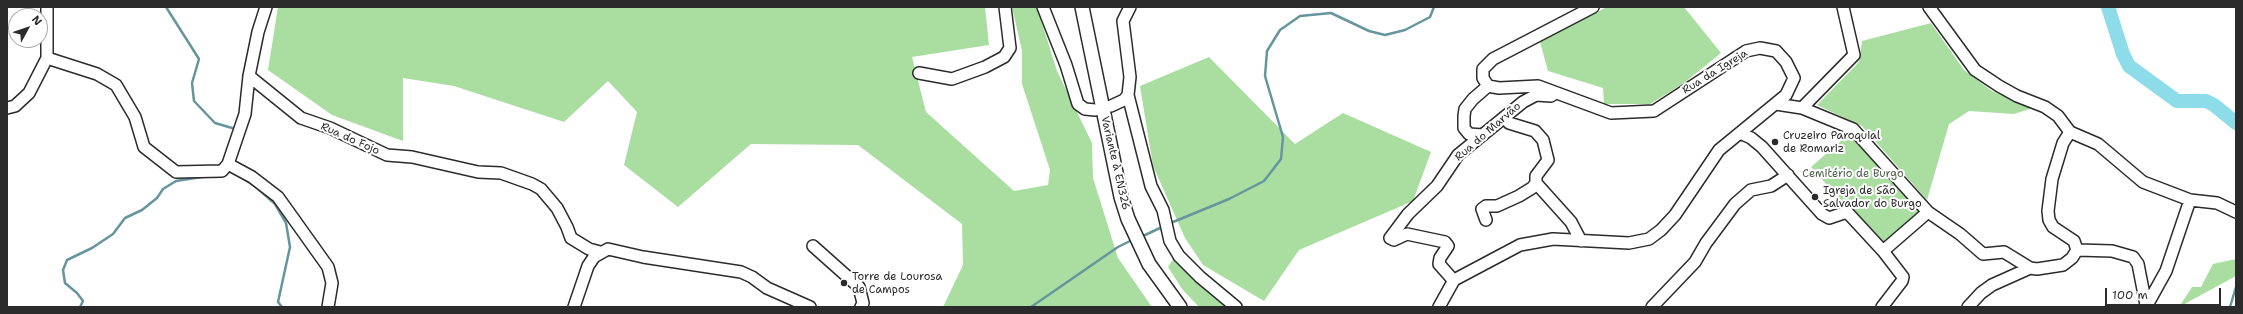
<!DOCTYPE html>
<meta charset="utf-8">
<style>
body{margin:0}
#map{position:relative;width:2243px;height:314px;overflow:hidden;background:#fff;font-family:"Shantell Sans",sans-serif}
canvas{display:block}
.frame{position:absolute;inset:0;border:8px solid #2b2b2b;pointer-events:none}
.north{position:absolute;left:8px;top:8px;width:40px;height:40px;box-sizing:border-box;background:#fff;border:1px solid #aaa;border-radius:50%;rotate:50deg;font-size:11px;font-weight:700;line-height:16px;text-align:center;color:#2b2b2b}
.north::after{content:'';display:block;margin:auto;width:14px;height:18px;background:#2b2b2b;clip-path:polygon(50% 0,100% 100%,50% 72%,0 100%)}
.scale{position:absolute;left:2105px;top:288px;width:116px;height:18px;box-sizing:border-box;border:2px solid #2b2b2b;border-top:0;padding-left:5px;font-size:12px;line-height:14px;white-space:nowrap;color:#2b2b2b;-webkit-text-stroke:3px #fff;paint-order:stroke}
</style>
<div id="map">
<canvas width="2243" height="314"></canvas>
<div class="frame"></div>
<div class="north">N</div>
<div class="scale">100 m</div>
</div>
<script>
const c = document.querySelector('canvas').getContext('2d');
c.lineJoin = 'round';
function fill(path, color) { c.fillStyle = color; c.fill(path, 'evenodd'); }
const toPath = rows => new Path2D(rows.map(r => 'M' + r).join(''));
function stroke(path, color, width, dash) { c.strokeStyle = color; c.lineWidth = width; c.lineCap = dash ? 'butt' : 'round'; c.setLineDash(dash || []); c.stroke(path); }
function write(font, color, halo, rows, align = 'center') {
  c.font = font + ' "Shantell Sans",sans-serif'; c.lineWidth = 4; c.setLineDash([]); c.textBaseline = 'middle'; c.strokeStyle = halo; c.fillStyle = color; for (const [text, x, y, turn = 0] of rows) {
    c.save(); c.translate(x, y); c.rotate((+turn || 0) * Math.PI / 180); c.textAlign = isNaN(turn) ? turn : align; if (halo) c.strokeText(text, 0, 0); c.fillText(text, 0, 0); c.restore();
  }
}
fill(toPath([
 [278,7,985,7,989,45,912,57,926,112,1014,191,1048,185,1050,170,1022,84,1022,51,1012,7,1037,7,1057,71,1092,143,1093,178,1118,258,1152,307,943,307,963,265,962,224,858,145,751,144,678,207,624,165,637,112,608,81,564,122,454,86,403,78,403,141,332,115,268,70],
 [1607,7,1684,7,1721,53,1684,83,1650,104,1604,104,1603,88,1548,71,1540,42],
 [1931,23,1964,70,1992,91,2033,108,2014,114,1969,111,1949,124,1927,200,1862,126,1817,105,1859,62,1862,41],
 [1209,57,1295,144,1343,113,1431,152,1413,201,1299,250,1264,301,1203,265,1185,238,1153,166,1140,86],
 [1851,132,1922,212,1882,247,1811,167],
 [1173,259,1200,286,1225,307,1199,307,1182,289,1168,267],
 [2236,259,2236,276,2179,307,2192,287,2201,287,2213,264]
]), '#a9dea0');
stroke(toPath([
 [166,7,199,59,192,83,194,101,215,123,232,128],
 [226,174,231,170,256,187,275,204,286,223,290,247,278,302,282,307],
 [1173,222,1229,199,1264,181,1281,159,1283,137,1265,76,1267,51,1280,30,1300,16,1331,13,1369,31,1385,35,1405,30,1430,17,1434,7],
 [1143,236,1160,228],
 [80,307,83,301,77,293,65,283,63,270,67,260,92,248,113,234,125,218,142,210,157,198,163,189,176,181,208,176],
 [1031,307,1118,247,1130,241],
 [2230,307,2236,287]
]), '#66959e', 2.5);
stroke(toPath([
 [2108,7,2123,54,2129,66,2177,101,2206,101,2214,105,2236,123]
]), '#8ddcea', 14);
const minor = toPath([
 [1043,7,1066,65,1078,104,1085,109,1095,110],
 [1929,7,1975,70,1999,86,2017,96,2045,107,2058,116,2070,132,2098,144,2143,182,2190,200,2217,203,2236,212],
 [47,58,97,74,116,85,135,117,144,147,176,172,222,171,228,164,245,114,249,76,258,32,266,7],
 [919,73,952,79,985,67,1004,57,1010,48,1005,7],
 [249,76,301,118,330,128,387,155,412,157,478,172,501,173,532,184,541,189,557,208,567,227,571,238,589,249,600,252],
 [1128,95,1151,186,1163,210,1170,241,1179,256,1200,277,1236,307],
 [1776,104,1802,108,1854,55,1843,7],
 [1111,106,1124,100,1128,95,1130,77,1123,21,1130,7],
 [7,108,15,106,29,93,47,58,47,7],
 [1802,108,1853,129,1928,212,1960,234,1983,254,2004,252,2030,268,2037,269,2063,265,2072,258,2077,250,2074,241,2053,227,2049,220,2048,211,2052,179,2063,143,2070,132],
 [1505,117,1509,123,1535,131,1543,140,1548,160,1536,176,1536,183],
 [1740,133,1751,138,1762,147,1822,214,1829,218,1847,212,1883,251,1903,277,1902,281,1882,307],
 [1483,135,1469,134,1464,128,1464,116,1465,109,1473,99,1488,86],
 [228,164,252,177,278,197,328,267,332,283,328,307],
 [1536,183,1571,222,1581,241],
 [1486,220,1482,209,1486,206,1497,206,1519,196,1532,188,1536,183],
 [813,246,859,287,863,303,861,307],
 [2077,250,2112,251,2133,257,2138,264,2146,305],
 [1883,251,1928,212],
 [1454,281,1439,264,1440,258,1448,246,1445,242,1407,234,1394,240,1390,238,1408,214,1437,186,1458,155,1523,102,1536,95,1551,96,1555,93],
 [574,307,588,266,594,257,608,249,643,257,741,272,752,277,767,288,810,307],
 [1439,307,1454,280,1520,245,1553,239,1629,243,1649,239,1661,230,1675,215,1719,150,1786,95,1794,78,1786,62,1776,51,1760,48,1746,51,1654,111,1611,113,1538,86,1499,88,1488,86,1483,78,1483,69,1493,59,1593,7],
 [1652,307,1695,262,1706,243,1735,204,1751,190,1771,186,1788,175],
 [1968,307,1981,293,1992,285,2030,268],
 [2146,307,2166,271,2190,200]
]);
const major = toPath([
 [1082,7,1121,197,1128,219,1149,264,1180,307]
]);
stroke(minor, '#2b2b2b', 14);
stroke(major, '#2b2b2b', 16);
stroke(minor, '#fff', 11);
stroke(major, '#fff', 13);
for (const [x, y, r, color] of [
 [1775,142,4,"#2b2b2b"],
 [1815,197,4,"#2b2b2b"],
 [844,283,4,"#2b2b2b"]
]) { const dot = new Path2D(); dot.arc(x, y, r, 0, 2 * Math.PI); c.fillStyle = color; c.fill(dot); stroke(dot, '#fff', 1.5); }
write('11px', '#2b2b2b', '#fff', [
 ["Rua da Igreja",1715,72,-32],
 ["Rua do Marvão",1488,132,-41],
 ["Rua do Fojo",350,139,24],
 ["Variante à EN326",1115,163,77]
]);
write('11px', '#2b2b2b', '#fff', [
 ["Cruzeiro Paroquial",1783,136],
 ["de Romariz",1783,149],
 ["Igreja de São",1823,191],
 ["Salvador do Burgo",1823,204],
 ["Torre de Lourosa",852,277],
 ["de Campos",852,290]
], 'left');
write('11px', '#51614e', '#fff', [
 ["Cemitério de Burgo",1853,174]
]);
</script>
